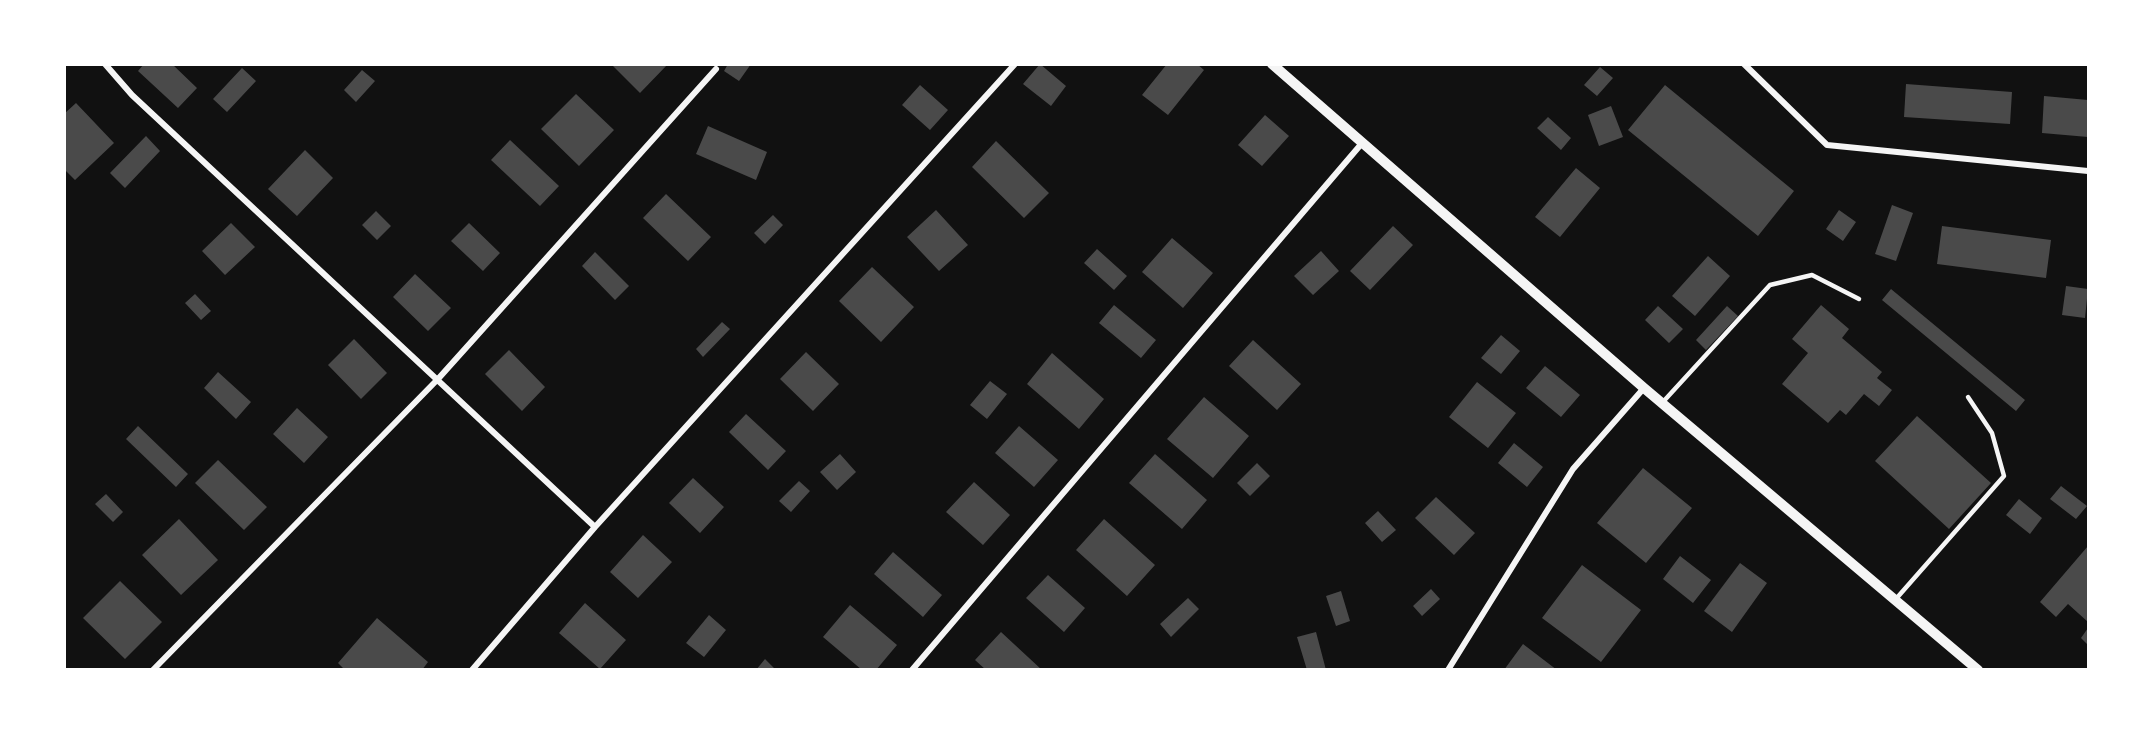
<!DOCTYPE html>
<style>
body{margin:0}
#map{position:relative;width:2153px;height:734px;overflow:hidden;background:#111;font-family:"Source Sans 3",sans-serif}
canvas{display:block}
.frame{position:absolute;inset:0;border:66px solid #fff;pointer-events:none}
</style>
<div id="map">
<canvas width="2153" height="734"></canvas>
<div class="frame"></div>
</div>
<script>
const c = document.querySelector('canvas').getContext('2d');
c.lineJoin = 'round';
function fill(path, color) { c.fillStyle = color; c.fill(path, 'evenodd'); }
const toPath = rows => new Path2D(rows.map(r => 'M' + r).join(''));
function stroke(path, color, width, dash) { c.strokeStyle = color; c.lineWidth = width; c.lineCap = dash ? 'butt' : 'round'; c.setLineDash(dash || []); c.stroke(path); }
fill(toPath([
 [144,64,172,64,197,88,178,108,138,71],
 [611,64,668,64,640,93],
 [728,64,751,64,739,81,724,71],
 [1040,64,1066,86,1051,106,1023,84],
 [1167,64,1197,64,1204,70,1168,115,1142,95],
 [1600,67,1613,78,1597,96,1584,85],
 [242,68,256,81,227,112,213,99],
 [362,70,375,81,356,102,344,90],
 [1906,84,2012,92,2010,124,1904,117],
 [920,85,948,110,930,130,902,105],
 [1665,85,1794,191,1758,236,1628,130],
 [576,94,614,130,579,166,541,129],
 [2044,96,2088,100,2088,137,2042,133],
 [76,103,114,143,75,180,64,169,64,114],
 [1611,106,1623,137,1599,146,1588,115],
 [1265,115,1289,136,1262,166,1238,145],
 [1548,117,1571,138,1561,150,1537,128],
 [708,126,767,152,756,180,696,154],
 [146,136,160,151,125,188,110,173],
 [510,140,559,186,540,206,491,160],
 [996,141,1049,193,1024,218,972,167],
 [305,150,333,178,297,216,268,189],
 [1576,168,1600,188,1560,237,1535,217],
 [666,194,711,237,688,261,643,218],
 [1892,205,1913,213,1896,261,1875,254],
 [936,210,968,245,939,271,907,237],
 [1839,210,1856,222,1843,241,1826,229],
 [376,211,391,226,377,240,362,225],
 [773,215,783,225,765,244,754,233],
 [231,223,255,247,225,275,202,251],
 [469,223,500,253,483,271,451,241],
 [1393,226,1413,245,1370,290,1350,271],
 [1942,226,2051,240,2046,278,1937,264],
 [1172,238,1213,273,1183,308,1142,272],
 [1097,249,1127,276,1114,290,1084,263],
 [1321,251,1339,271,1313,295,1294,276],
 [595,252,629,286,615,300,582,266],
 [1708,256,1730,276,1695,316,1672,296],
 [872,267,914,307,881,342,839,301],
 [415,274,451,308,428,331,393,297],
 [2066,286,2088,289,2085,318,2062,315],
 [1891,289,2025,400,2016,411,1882,300],
 [195,294,211,311,201,320,185,303],
 [1114,305,1156,340,1141,358,1099,323],
 [1821,305,1849,329,1842,338,1882,372,1877,378,1892,390,1879,406,1864,394,1846,415,1840,410,1828,423,1782,384,1808,353,1792,339],
 [1658,306,1683,329,1669,343,1645,320],
 [1727,306,1738,316,1706,350,1696,340],
 [722,322,730,329,703,357,696,349],
 [1501,335,1520,351,1501,374,1481,358],
 [354,339,387,373,361,399,328,365],
 [1253,340,1301,384,1277,410,1229,366],
 [509,350,545,387,522,411,485,374],
 [806,352,839,384,813,411,780,379],
 [1052,353,1104,399,1079,429,1027,384],
 [1545,366,1580,395,1561,417,1526,388],
 [218,372,251,402,236,419,204,388],
 [990,381,1007,394,987,419,970,405],
 [1477,382,1516,413,1488,448,1449,417],
 [1204,397,1249,436,1213,478,1167,439],
 [297,408,328,437,304,463,273,434],
 [746,414,786,451,768,470,729,432],
 [1917,416,1991,483,1949,529,1875,461],
 [138,426,188,474,176,487,126,439],
 [1019,426,1058,460,1034,487,995,453],
 [1514,443,1543,467,1527,487,1498,463],
 [840,454,856,472,837,490,820,472],
 [1155,454,1207,500,1182,529,1129,483],
 [218,460,267,507,244,530,195,483],
 [1257,463,1270,476,1250,496,1237,483],
 [1643,468,1692,508,1646,563,1597,523],
 [693,478,724,507,700,533,669,503],
 [799,481,810,491,791,512,779,501],
 [974,482,1010,515,983,545,946,512],
 [2061,486,2087,506,2076,519,2050,499],
 [106,494,123,512,113,522,95,504],
 [1436,497,1475,533,1454,555,1415,518],
 [2019,499,2042,518,2030,534,2006,515],
 [1378,511,1396,530,1382,542,1365,523],
 [179,519,218,560,181,595,142,555],
 [1104,519,1155,565,1127,596,1076,550],
 [643,535,672,562,638,598,610,572],
 [2088,546,2088,622,2068,604,2056,617,2040,602],
 [893,552,942,595,923,617,874,574],
 [1680,556,1711,580,1693,603,1663,579],
 [1740,563,1767,583,1732,632,1704,611],
 [1582,565,1641,610,1601,662,1542,618],
 [1048,575,1085,608,1064,632,1026,598],
 [120,581,162,622,125,659,83,618],
 [1431,589,1440,599,1422,616,1413,606],
 [1341,591,1350,621,1336,626,1326,596],
 [1188,598,1199,609,1171,637,1160,624],
 [585,603,626,640,600,669,559,633],
 [850,605,897,645,876,670,862,670,823,637],
 [709,615,726,630,704,657,686,643],
 [377,618,428,662,422,670,345,670,338,663],
 [2088,628,2088,645,2081,638],
 [1001,632,1042,670,986,670,975,660],
 [1316,632,1326,670,1307,670,1297,637],
 [1523,644,1557,670,1504,670],
 [765,659,776,670,756,670]
]), '#4a4a4a');
stroke(toPath([
 [1662,403,1770,285,1812,275,1859,299],
 [1895,600,2004,476,1992,433,1968,397]
]), '#f5f5f5', 4.5);
stroke(toPath([
 [105,64,132,95,595,527],
 [1744,64,1827,145,2088,171],
 [153,670,438,379,716,69],
 [472,670,595,527,1015,64],
 [912,670,1363,142],
 [1448,670,1573,469,1644,388]
]), '#f5f5f5', 6);
stroke(toPath([
 [1272,64,1644,388,1978,670]
]), '#f5f5f5', 10);
</script>
